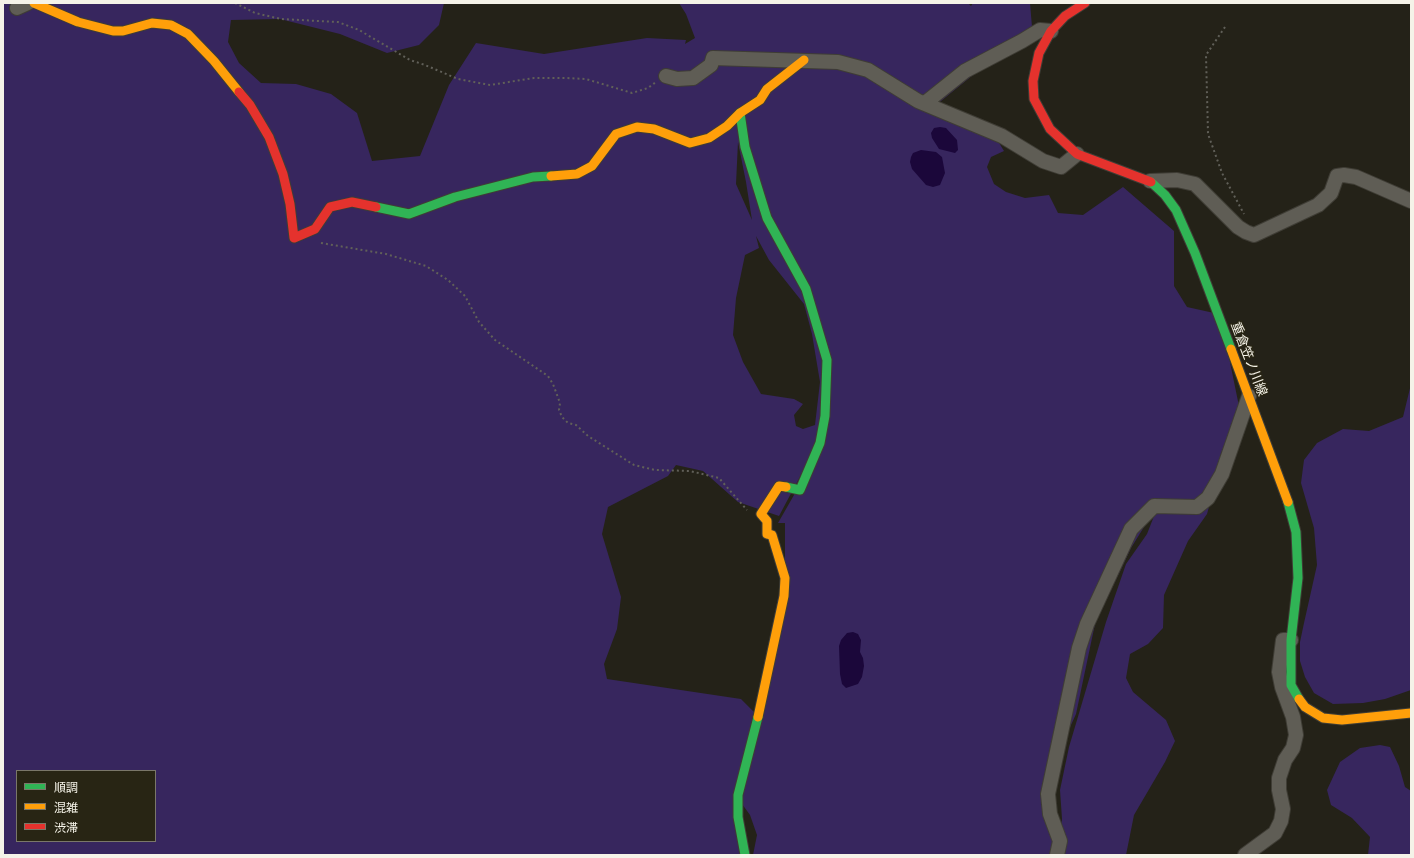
<!DOCTYPE html>
<meta charset="utf-8">
<style>
body{margin:0}
#map{position:relative;width:1414px;height:858px;overflow:hidden;background:#242218;font-family:Lato,"Noto Sans JP",sans-serif}
canvas{display:block}
.frame{position:absolute;inset:0;border:4px solid #f5f3e8;pointer-events:none}
.legend{position:absolute;left:16px;top:770px;width:140px;height:72px;box-sizing:border-box;background:#282514;border:1px solid #7a7769;margin:0;padding:5px 7px;list-style:none;font-size:12px;color:#f5f3e8}
.legend li{display:flex;align-items:center;gap:8px;height:20px}
.legend b{width:20px;border:1px solid #7a7769}
</style>
<div id="map">
<canvas width="1414" height="858"></canvas>
<div class="frame"></div>
<ul class="legend">
<li><b style="height:5px;background:#30b455"></b>順調</li>
<li><b style="height:5px;background:#ff9f0a"></b>混雑</li>
<li><b style="height:5px;background:#e5322d"></b>渋滞</li>
</ul>
</div>
<script>
const c = document.querySelector('canvas').getContext('2d');
c.lineJoin = 'round';
function fill(path, color) { c.fillStyle = color; c.fill(path, 'evenodd'); }
const toPath = rows => new Path2D(rows.map(r => 'M' + r).join(''));
function stroke(path, color, width, dash) { c.strokeStyle = color; c.lineWidth = width; c.lineCap = dash ? 'butt' : 'round'; c.setLineDash(dash || []); c.stroke(path); }
function write(font, color, halo, rows, align = 'center') {
  c.font = font + ' Lato,"Noto Sans JP",sans-serif'; c.lineWidth = 3; c.setLineDash([]); c.textBaseline = 'middle'; c.strokeStyle = halo; c.fillStyle = color; for (const [text, x, y, turn = 0] of rows) {
    c.save(); c.translate(x, y); c.rotate((+turn || 0) * Math.PI / 180); c.textAlign = isNaN(turn) ? turn : align; if (halo) c.strokeText(text, 0, 0); c.fillText(text, 0, 0); c.restore();
  }
}
fill(toPath([
 [3,3,444,3,439,25,419,45,387,53,340,34,280,19,231,20,228,42,239,63,261,83,296,84,331,94,357,113,372,161,420,156,449,85,476,43,544,54,647,38,686,40,685,44,695,38,686,14,679,3,968,3,971,6,973,3,1030,3,1032,27,936,105,993,133,1004,151,991,157,987,167,994,184,1006,192,1025,198,1049,195,1058,213,1083,215,1123,187,1174,231,1174,286,1187,307,1214,313,1223,328,1241,416,1221,453,1217,479,1207,514,1188,541,1164,595,1163,628,1148,644,1130,654,1126,678,1133,692,1166,720,1175,741,1165,762,1134,815,1126,855,1057,855,1062,819,1060,790,1069,747,1106,622,1126,564,1147,534,1156,511,1152,514,1131,548,1095,624,1076,714,1061,747,1048,810,1053,844,1050,855,753,855,757,835,750,815,742,804,745,855,3,855],
 [738,142,746,182,752,220,736,184],
 [756,236,769,260,804,304,812,334,820,382,815,425,803,429,796,426,794,415,803,404,794,399,761,394,743,362,733,335,736,298,745,255,759,248],
 [676,465,703,471,738,502,779,516,804,469,794,495,778,523,785,523,785,564,755,713,741,699,607,679,604,664,617,629,621,597,602,534,608,507,668,476],
 [17,771,155,771,155,841,17,841],
 [1411,384,1411,690,1385,699,1363,703,1333,704,1314,693,1305,677,1300,661,1300,642,1304,623,1317,565,1314,528,1301,483,1304,460,1317,443,1343,429,1369,431,1403,417],
 [1380,745,1390,747,1399,766,1405,787,1411,791,1411,855,1368,855,1370,837,1352,818,1331,805,1327,790,1340,762,1360,748]
]), '#37265e');
fill(toPath([
 [940,127,946,128,957,140,958,150,955,153,939,149,932,138,931,133,934,128],
 [921,150,936,152,942,157,945,173,940,185,933,187,926,185,912,169,910,162,911,157,913,153],
 [853,632,858,634,861,640,860,652,863,658,864,666,862,677,858,684,846,688,842,684,840,674,839,646,841,640,847,633]
]), '#1b073a');
const street = toPath([
 [17,8,28,3],
 [666,76,677,79,693,78,711,65,713,58,838,62,868,70,918,101,1002,136,1043,161,1061,167,1077,154],
 [925,103,965,71,1022,41,1040,30,1051,31],
 [1150,181,1177,180,1195,184,1238,227,1246,232,1254,235,1318,205,1331,193,1337,176,1344,175,1356,177,1411,201],
 [1057,855,1060,841,1050,814,1048,794,1079,648,1087,624,1131,529,1154,506,1197,507,1208,498,1222,474,1249,396],
 [1245,855,1275,833,1281,821,1283,809,1279,790,1279,778,1285,760,1293,748,1296,735,1293,717,1282,687,1279,672,1283,640,1291,640]
]);
const fast = toPath([
 [740,113,745,147,767,218,806,289,827,360,825,416,820,443,800,490,786,487],
 [1151,182,1165,195,1176,210,1195,253,1231,349],
 [376,207,409,214,455,197,533,177,551,176],
 [1288,502,1296,532,1298,578,1291,640,1291,685,1299,699],
 [745,855,738,817,738,795,758,717]
]);
const slow = toPath([
 [34,3,78,22,113,31,123,31,152,23,171,25,188,34,214,61,239,92],
 [551,176,577,174,592,166,616,134,637,127,654,129,690,143,709,138,727,126,740,113,760,100,767,89,804,60],
 [1231,349,1288,502],
 [1299,699,1305,707,1323,718,1342,720,1411,713],
 [758,717,784,596,785,578,772,535,767,534,767,521,761,514,779,486,786,487]
]);
const jam = toPath([
 [1085,3,1065,16,1051,31,1039,53,1033,81,1034,99,1050,129,1077,154,1151,182],
 [239,92,250,105,269,137,283,174,290,204,294,238,315,229,330,207,352,202,376,207]
]);
stroke(street, '#3f3d35', 16);
stroke(fast, '#3f3d35', 11);
stroke(slow, '#3f3d35', 11);
stroke(jam, '#3f3d35', 11);
stroke(toPath([
 [235,3,255,13,281,19,338,22,359,30,410,60,425,65,458,79,490,85,534,78,567,78,586,79,632,93,648,88,656,82],
 [1225,27,1206,55,1208,134,1222,173,1244,214],
 [321,243,386,254,426,266,448,280,465,296,479,322,495,340,548,376,553,384,560,403,559,410,562,417,568,423,576,425,588,436,634,465,655,470,690,471,719,478,747,510]
]), '#616059', 2, [2, 3]);
stroke(street, '#5f5d55', 14);
stroke(fast, '#30b455', 9);
stroke(slow, '#ff9f0a', 9);
stroke(jam, '#e5322d', 9);
write('13px', '#f5f3e8', '#282514', [
 ["重倉笠ノ川線",1249,359,69]
]);
</script>
